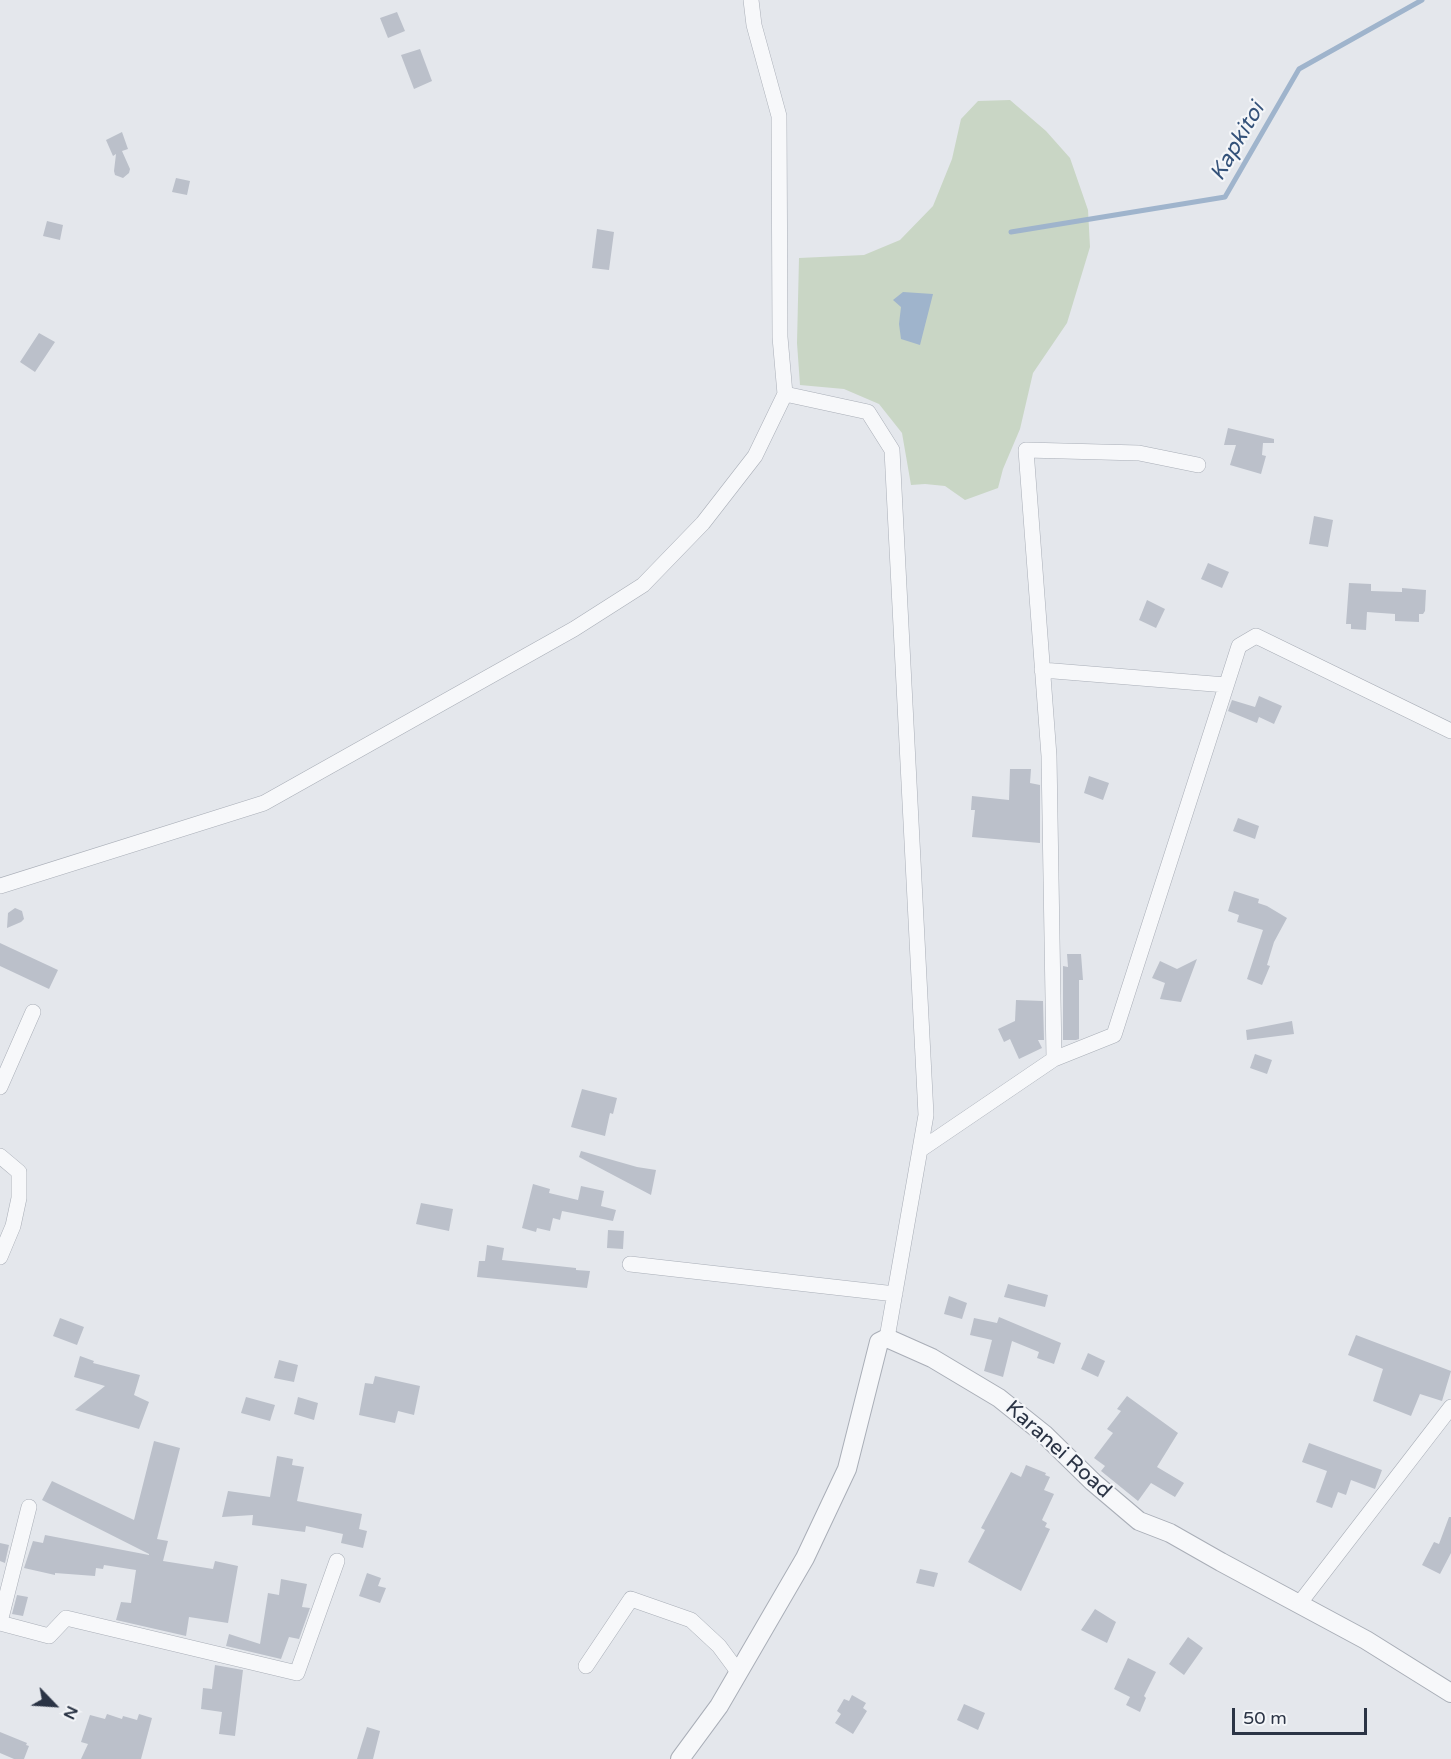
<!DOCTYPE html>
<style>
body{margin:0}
#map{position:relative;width:1451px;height:1759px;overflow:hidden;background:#e4e7ec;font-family:"Varela Round",sans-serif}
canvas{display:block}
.north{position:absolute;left:24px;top:1675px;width:60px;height:60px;-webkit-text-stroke:4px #f4f6f9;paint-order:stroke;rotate:115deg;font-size:16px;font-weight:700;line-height:24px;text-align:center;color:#2b3445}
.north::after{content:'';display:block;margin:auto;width:21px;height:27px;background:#2b3445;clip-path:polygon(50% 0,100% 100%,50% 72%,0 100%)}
.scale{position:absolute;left:1232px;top:1708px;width:135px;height:27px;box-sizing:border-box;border:3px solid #2b3445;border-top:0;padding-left:8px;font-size:18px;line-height:21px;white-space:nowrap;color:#2b3445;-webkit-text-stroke:4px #f4f6f9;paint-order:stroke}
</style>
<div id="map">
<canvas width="1451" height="1759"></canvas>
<div class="north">N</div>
<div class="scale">50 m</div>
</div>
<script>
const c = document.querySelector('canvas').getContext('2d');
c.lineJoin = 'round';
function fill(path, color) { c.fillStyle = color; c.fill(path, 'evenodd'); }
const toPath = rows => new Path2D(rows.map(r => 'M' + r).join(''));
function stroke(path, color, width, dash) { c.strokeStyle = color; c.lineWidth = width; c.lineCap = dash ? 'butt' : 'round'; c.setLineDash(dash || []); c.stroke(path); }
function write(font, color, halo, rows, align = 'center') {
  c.font = font + ' "Varela Round",sans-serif'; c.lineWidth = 4.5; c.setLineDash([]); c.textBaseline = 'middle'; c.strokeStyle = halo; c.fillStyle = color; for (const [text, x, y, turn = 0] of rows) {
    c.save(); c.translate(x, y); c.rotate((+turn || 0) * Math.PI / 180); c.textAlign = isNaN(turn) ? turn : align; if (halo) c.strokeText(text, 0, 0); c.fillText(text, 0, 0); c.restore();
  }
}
fill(toPath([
 [1010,100,1046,131,1070,158,1088,210,1090,247,1067,323,1033,373,1020,429,1003,469,998,488,965,500,945,486,925,484,911,485,902,433,879,404,844,389,800,385,797,343,799,258,864,255,900,240,933,206,952,159,961,119,978,101]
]), '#c9d6c5');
fill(toPath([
 [903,292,933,294,920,345,901,339,899,324,901,307,893,300]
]), '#9fb4cc');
stroke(toPath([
 [1011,232,1225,197,1299,69,1422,0]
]), '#9fb4cc', 5);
fill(toPath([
 [397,12,405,31,388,38,380,18],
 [420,49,432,81,414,89,401,55],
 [122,132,128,149,122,151,130,169,129,173,123,178,115,175,114,171,116,154,113,156,106,140],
 [176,178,190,181,187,195,172,192],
 [47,221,63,225,60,240,43,236],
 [597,229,614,232,609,270,592,268],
 [39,333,55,342,35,372,20,362],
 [1228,428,1274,439,1274,443,1263,443,1262,455,1266,456,1261,474,1230,465,1236,445,1224,445],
 [1314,516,1333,520,1328,547,1309,544],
 [1208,563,1229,572,1222,588,1201,579],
 [1349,583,1371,584,1371,591,1402,592,1402,588,1426,590,1425,611,1423,614,1419,614,1419,622,1395,621,1395,614,1367,612,1366,630,1351,629,1351,624,1346,624],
 [1147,600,1165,609,1156,628,1139,620],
 [1259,696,1282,706,1274,724,1259,717,1257,723,1228,711,1232,700,1255,707],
 [1010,769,1031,769,1030,783,1040,785,1040,843,972,837,975,810,971,810,972,796,1009,800],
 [1089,776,1109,783,1103,800,1084,793],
 [1238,818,1259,826,1255,839,1233,831],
 [1234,891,1259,899,1258,903,1267,906,1287,918,1274,942,1267,965,1270,966,1262,985,1247,979,1263,930,1237,922,1239,915,1228,911],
 [15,908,22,911,24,919,21,922,7,928,8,913],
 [0,943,58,970,49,989,0,966],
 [1067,954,1081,954,1083,980,1079,980,1079,1039,1076,1040,1063,1040,1063,966,1068,967],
 [1197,959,1181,1002,1160,999,1165,983,1152,978,1160,961,1177,969],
 [1016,1000,1043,1001,1044,1040,1038,1040,1042,1048,1019,1059,1010,1039,1004,1042,998,1029,1015,1021],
 [1292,1021,1294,1034,1247,1040,1246,1030],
 [1255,1054,1272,1060,1267,1074,1250,1068],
 [582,1089,617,1098,613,1114,610,1113,605,1136,571,1127],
 [581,1151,637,1167,656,1170,651,1195,579,1157],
 [533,1184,550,1189,549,1193,578,1200,581,1186,604,1191,601,1206,616,1210,613,1221,562,1211,560,1220,553,1218,550,1231,537,1228,536,1232,522,1228],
 [421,1203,453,1209,449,1231,416,1224],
 [608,1230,624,1231,623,1249,607,1248],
 [487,1245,504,1248,502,1260,576,1268,576,1270,590,1271,587,1288,477,1277,479,1261,485,1261],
 [1008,1284,1048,1295,1045,1307,1004,1297],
 [949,1296,967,1303,962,1319,944,1314],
 [999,1317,1061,1343,1054,1364,1037,1358,1039,1352,1012,1341,1003,1377,984,1371,992,1340,970,1335,974,1318,997,1323],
 [60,1318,84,1327,77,1345,53,1336],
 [1356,1335,1451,1371,1442,1401,1420,1394,1411,1416,1373,1401,1383,1369,1348,1355],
 [1088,1353,1105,1361,1098,1377,1081,1369],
 [80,1356,94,1361,93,1363,140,1375,134,1395,149,1402,139,1429,75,1410,105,1386,74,1377],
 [279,1360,298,1365,294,1382,274,1378],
 [375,1376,420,1386,414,1415,398,1411,395,1423,359,1415,365,1383,373,1384],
 [1127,1396,1178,1433,1157,1467,1184,1483,1175,1497,1151,1483,1138,1501,1101,1471,1105,1466,1094,1458,1113,1433,1107,1429,1121,1411,1117,1409],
 [246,1397,275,1405,270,1421,241,1413],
 [298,1397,318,1403,314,1420,294,1414],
 [154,1441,180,1448,157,1539,168,1541,163,1561,213,1569,215,1561,238,1566,228,1623,189,1617,186,1636,116,1620,121,1602,131,1603,136,1570,104,1565,103,1569,96,1568,95,1576,55,1573,55,1575,24,1568,33,1541,43,1543,45,1535,149,1555,149,1554,42,1500,52,1481,134,1520],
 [1309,1443,1382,1470,1375,1489,1351,1480,1346,1495,1338,1492,1332,1508,1316,1502,1327,1471,1302,1462],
 [277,1456,293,1459,292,1465,304,1467,297,1501,362,1514,359,1529,367,1531,363,1548,341,1543,343,1534,306,1526,305,1532,252,1525,253,1515,222,1517,228,1491,270,1497],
 [1026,1465,1046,1473,1045,1475,1050,1477,1044,1490,1054,1494,1042,1520,1047,1523,1045,1527,1050,1529,1021,1591,968,1562,985,1530,981,1528,1011,1472,1021,1477],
 [1449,1517,1451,1517,1451,1553,1440,1574,1422,1565,1434,1542,1439,1544],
 [0,1543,9,1545,5,1563,0,1561],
 [920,1569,938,1573,934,1587,916,1583],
 [367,1573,381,1578,378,1586,386,1588,380,1603,359,1596],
 [281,1579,307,1584,302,1607,310,1608,299,1639,289,1637,281,1659,226,1646,229,1634,260,1644,268,1593,279,1595],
 [17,1595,28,1597,23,1616,12,1614],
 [1095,1609,1116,1622,1107,1643,1081,1630],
 [1188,1637,1203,1648,1184,1675,1169,1664],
 [1128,1658,1156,1672,1144,1696,1146,1698,1140,1712,1126,1705,1130,1697,1114,1689],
 [215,1665,243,1670,235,1736,219,1734,222,1712,201,1709,203,1688,212,1689],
 [852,1695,866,1703,863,1708,867,1711,853,1734,835,1723,841,1714,837,1711,844,1699,849,1701],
 [964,1704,985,1713,978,1730,957,1720],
 [107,1714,122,1719,123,1716,137,1720,139,1714,152,1718,141,1759,81,1759,88,1744,81,1742,90,1715,105,1719],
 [367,1727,380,1731,373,1759,357,1759],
 [0,1732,27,1743,26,1745,29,1746,24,1759,14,1759,0,1753]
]), '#bbc0ca');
const minor = toPath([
 [785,394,868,412,892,450,926,1115,887,1338],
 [1042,670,1226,685],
 [0,886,264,803,574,629,643,585,703,523,755,456,785,394,780,337,779,116,754,25,751,0],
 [1054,1059,1049,756,1026,450,1139,453,1198,465],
 [0,1087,33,1012],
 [920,1150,1054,1059,1114,1035,1239,646,1256,636,1451,731],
 [0,1156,19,1172,19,1198,13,1226,0,1257],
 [630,1264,895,1294],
 [1299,1604,1451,1407],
 [0,1622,29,1507],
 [0,1623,49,1636,66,1618,297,1673,337,1561],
 [586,1666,631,1599,691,1620,719,1646,739,1673]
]);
const tertiary = toPath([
 [680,1759,719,1706,805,1558,847,1469,879,1342,887,1338,932,1358,999,1398,1044,1434,1093,1482,1139,1521,1170,1533,1221,1562,1366,1640,1451,1693]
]);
stroke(minor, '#a9aeb7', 16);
stroke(tertiary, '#a9aeb7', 20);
stroke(minor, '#f7f8fa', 15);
stroke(tertiary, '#f7f8fa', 18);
write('21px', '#2b3445', '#f4f6f9', [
 ["Karanei Road",1058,1450,42]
]);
write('italic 22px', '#34527a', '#f4f6f9', [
 ["Kapkitoi",1238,142,-60]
]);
</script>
